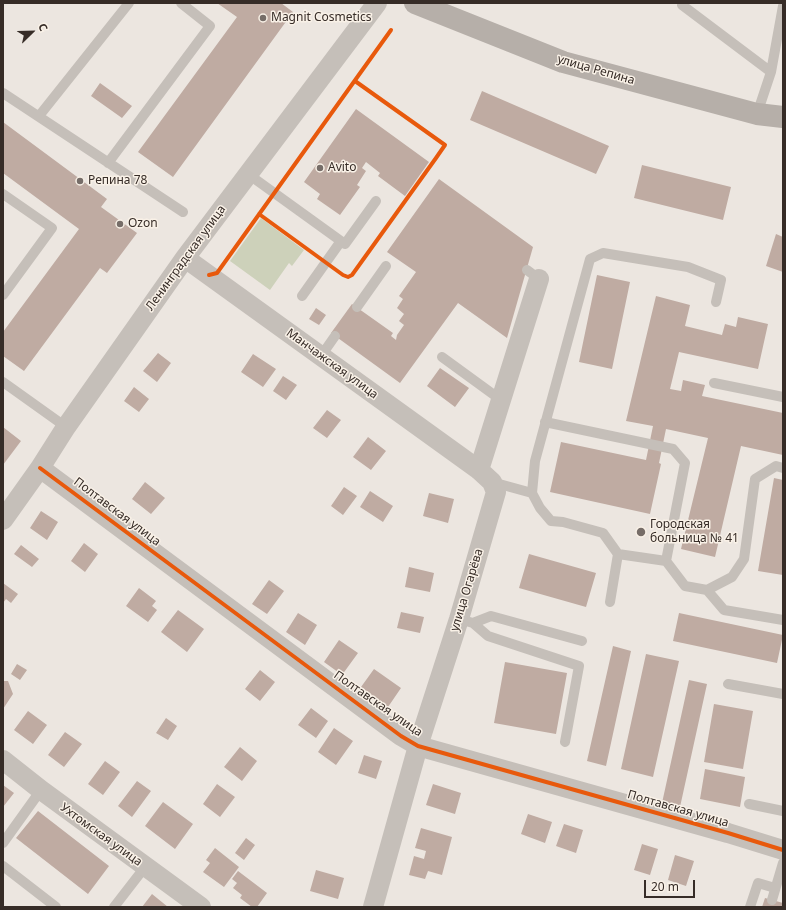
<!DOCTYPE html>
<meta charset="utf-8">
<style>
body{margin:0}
#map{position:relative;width:786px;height:910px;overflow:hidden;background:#ece6e0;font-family:"Noto Sans",sans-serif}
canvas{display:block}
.frame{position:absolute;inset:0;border:4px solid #362c27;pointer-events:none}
.north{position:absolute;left:12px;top:12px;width:40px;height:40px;-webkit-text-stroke:3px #f9f1e7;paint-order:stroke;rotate:67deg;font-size:11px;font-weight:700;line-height:16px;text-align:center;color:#362c27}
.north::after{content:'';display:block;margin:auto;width:14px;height:18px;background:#362c27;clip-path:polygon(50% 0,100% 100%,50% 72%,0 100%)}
.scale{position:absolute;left:644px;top:880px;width:51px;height:18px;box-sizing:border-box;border:2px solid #362c27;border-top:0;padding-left:5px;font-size:12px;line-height:14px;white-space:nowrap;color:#362c27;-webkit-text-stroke:3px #f9f1e7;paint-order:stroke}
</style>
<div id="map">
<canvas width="786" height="910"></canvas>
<div class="frame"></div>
<div class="north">С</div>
<div class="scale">20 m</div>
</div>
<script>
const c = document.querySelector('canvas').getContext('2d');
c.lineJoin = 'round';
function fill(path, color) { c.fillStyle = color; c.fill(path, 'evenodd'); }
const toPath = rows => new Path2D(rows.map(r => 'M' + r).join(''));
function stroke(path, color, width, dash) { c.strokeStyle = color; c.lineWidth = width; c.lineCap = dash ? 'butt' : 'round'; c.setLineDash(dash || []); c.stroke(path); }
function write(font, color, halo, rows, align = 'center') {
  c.font = font + ' "Noto Sans",sans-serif'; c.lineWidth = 3; c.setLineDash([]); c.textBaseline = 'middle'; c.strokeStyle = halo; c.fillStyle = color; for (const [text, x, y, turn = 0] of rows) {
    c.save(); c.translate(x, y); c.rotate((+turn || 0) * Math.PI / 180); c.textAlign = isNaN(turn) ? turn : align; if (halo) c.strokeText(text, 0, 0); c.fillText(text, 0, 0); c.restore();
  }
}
fill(toPath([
 [261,218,304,250,292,266,289,263,270,290,230,261]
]), '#cdd1ba');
fill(toPath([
 [217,3,281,3,293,12,173,177,138,152,237,17],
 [100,83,132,106,122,118,91,96],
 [482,91,609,146,596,174,470,120],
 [356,109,429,162,405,196,378,176,380,173,366,162,362,168,366,171,357,185,360,187,340,215,317,199,320,194,304,182],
 [3,122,107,199,101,207,137,233,107,273,100,268,24,371,3,356,3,332,79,229,3,173],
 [642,165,731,187,723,220,634,198],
 [439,179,533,247,507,338,458,303,400,383,331,333,352,304,393,333,391,336,396,340,397,335,404,325,399,321,404,314,397,308,403,299,399,296,416,272,387,252],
 [776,234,783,237,783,272,766,266],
 [597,275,630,282,612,369,579,362],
 [656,296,690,305,685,326,722,335,725,324,736,327,738,317,768,324,758,369,679,352,670,389,681,391,683,380,705,385,702,396,783,413,783,455,741,446,715,557,681,549,708,438,666,429,659,463,661,464,650,514,550,492,561,442,646,460,653,426,626,421],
 [316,308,326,315,319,325,309,319],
 [158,353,171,363,157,382,143,371],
 [253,354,276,369,263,387,241,372],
 [440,368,469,388,455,407,427,386],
 [283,376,297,385,286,400,273,391],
 [134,387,149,399,139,412,124,401],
 [327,410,341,420,327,438,313,428],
 [3,427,21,441,3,465],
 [368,437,386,451,371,470,353,457],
 [774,478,783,480,783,575,758,571],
 [145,482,165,498,151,514,132,499],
 [344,487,357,496,343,515,331,506],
 [370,491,393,506,383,522,360,507],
 [429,493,454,499,448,523,423,516],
 [41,511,58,522,47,540,30,528],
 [84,543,98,554,85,572,71,561],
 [21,545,39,559,32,567,14,554],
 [529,554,596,573,586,607,519,588],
 [409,567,434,573,430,592,405,587],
 [269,580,284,591,267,614,252,604],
 [3,583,18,594,11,603,6,599,3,603],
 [139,588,156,601,152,606,157,610,148,622,126,606],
 [178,610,204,629,187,652,161,632],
 [401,612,424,617,420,633,397,628],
 [298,613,317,625,305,645,286,632],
 [679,613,783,635,777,663,673,641],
 [339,640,358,653,342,675,324,662],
 [613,646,631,651,606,766,587,761],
 [646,654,679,661,653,777,621,769],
 [505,662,567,673,556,734,494,723],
 [17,664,27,670,20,680,11,674],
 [374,669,401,688,388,707,361,687],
 [260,670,275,682,260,701,245,689],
 [689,680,707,684,680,807,662,803],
 [3,681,8,681,13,694,3,709],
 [714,704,753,711,743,769,704,762],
 [311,708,328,721,316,738,298,725],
 [28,711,47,725,33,744,14,730],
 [166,718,177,726,168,740,156,733],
 [334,728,353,741,336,765,318,752],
 [65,732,82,744,64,767,48,755],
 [240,747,257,761,242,781,224,767],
 [364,755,382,761,376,779,358,773],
 [105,761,120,772,103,795,88,784],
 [705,769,745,777,740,807,700,799],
 [137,781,151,791,132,817,118,806],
 [217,784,235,797,220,817,203,804],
 [433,784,461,793,455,814,426,805],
 [3,785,14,793,3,807],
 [163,802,193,824,175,849,145,826],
 [38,811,109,866,88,894,16,838],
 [528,814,552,822,545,843,521,834],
 [564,824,583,830,576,853,556,846],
 [421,828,452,837,442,875,428,871,425,879,409,875,414,856,424,859,426,851,415,848],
 [246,838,255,845,244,860,235,853],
 [642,844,658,849,650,875,634,870],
 [215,848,239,867,224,887,203,872,210,863,206,860],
 [675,855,694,861,686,886,668,880],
 [316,870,344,878,338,899,310,891],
 [238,871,267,893,257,907,252,907,240,898,242,895,233,888,237,883,232,879],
 [152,894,168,907,142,907],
 [765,898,783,903,783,907,762,907]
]), '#bfaba2');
stroke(toPath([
 [682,5,771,72],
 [3,93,183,212],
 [757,114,771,72,783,6],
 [39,116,129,3],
 [108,163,210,26,181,3],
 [248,174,345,244,376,201],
 [3,194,52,228,3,295],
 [527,270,539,279],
 [302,296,341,241],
 [716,302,721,280,688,267,603,253,590,259,535,461,532,493,540,508,551,521,563,522,603,533,618,554,666,561,685,586,707,590,724,610,783,620],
 [357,307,386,266],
 [321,356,335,336],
 [442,357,501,400],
 [3,382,66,427],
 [714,383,783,397],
 [545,422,673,449,685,463,666,561],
 [492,482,532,493],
 [707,590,732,577,744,559,755,479,776,466,783,468],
 [610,602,618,554],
 [459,619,473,623,488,636,579,666,565,742],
 [473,623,491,616,582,641],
 [728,684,783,694],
 [749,804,783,811],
 [3,843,41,790],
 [3,866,56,907],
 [772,900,783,863],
 [114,907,145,867],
 [750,907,758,883,775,888]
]), '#c5bfb9', 10);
stroke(toPath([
 [185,258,479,470,492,482,496,492,459,619,418,746,373,907],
 [40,468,401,736,418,746,728,833,783,850],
 [479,470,539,279],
 [3,520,40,468,66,427,185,258,377,3],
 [3,760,41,790,201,907]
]), '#c5bfb9', 20);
stroke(toPath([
 [415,3,563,62,757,114,783,117]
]), '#b6afa9', 22);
stroke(toPath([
 [259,214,343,275,348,277,352,275,436,158,445,145,355,81],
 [209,275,217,273,391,30],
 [40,468,401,736,418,746,728,833,783,850]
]), '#e8590c', 4);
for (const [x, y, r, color] of [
 [263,18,4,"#766d68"],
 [320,168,4,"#766d68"],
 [80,181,4,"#766d68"],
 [120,224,4,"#766d68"],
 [641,532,5,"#766d68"]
]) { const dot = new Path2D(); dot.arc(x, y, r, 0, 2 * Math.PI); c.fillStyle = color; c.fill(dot); stroke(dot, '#f9f1e7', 1.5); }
write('12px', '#362c27', '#f9f1e7', [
 ["Magnit Cosmetics",271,18],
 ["Avito",328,168],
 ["Репина 78",88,181],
 ["Ozon",128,224],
 ["Городская",650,525],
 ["больница № 41",650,539]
], 'left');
write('12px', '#362c27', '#f9f1e7', [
 ["улица Репина",596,70,16],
 ["Ленинградская улица",186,258,-54],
 ["Манчажская улица",332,364,36],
 ["Полтавская улица",117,512,37],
 ["улица Огарёва",467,590,-73],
 ["Полтавская улица",378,704,35],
 ["Полтавская улица",678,809,16],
 ["Ухтомская улица",101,835,36]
]);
</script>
